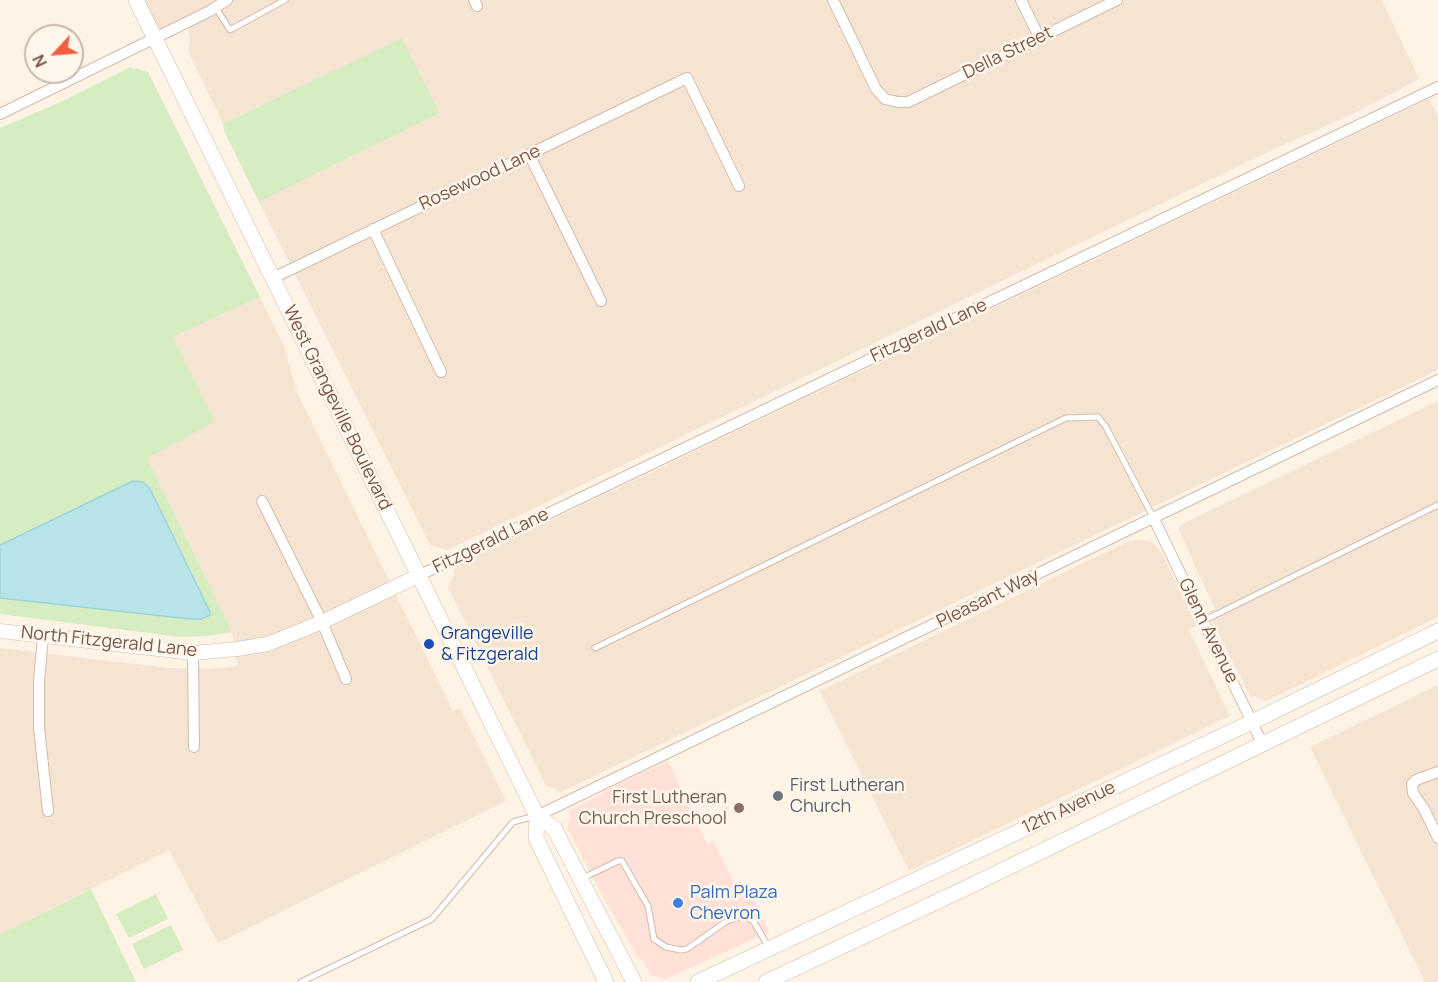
<!DOCTYPE html>
<style>
body{margin:0}
#map{position:relative;width:1438px;height:982px;overflow:hidden;background:#fef3e4;font-family:Manrope,sans-serif}
canvas{display:block}
.north{position:absolute;left:24px;top:24px;width:60px;height:60px;box-sizing:border-box;background:#fff7ec;border:2px solid #c9b7aa;border-radius:50%;rotate:244deg;font-size:16px;font-weight:700;line-height:24px;text-align:center;color:#795747}
.north::after{content:'';display:block;margin:auto;width:21px;height:27px;background:#f15f40;clip-path:polygon(50% 0,100% 100%,50% 72%,0 100%)}
</style>
<div id="map">
<canvas width="1438" height="982"></canvas>
<div class="north">N</div>
</div>
<script>
const c = document.querySelector('canvas').getContext('2d');
c.lineJoin = 'round';
function fill(path, color) { c.fillStyle = color; c.fill(path, 'evenodd'); }
const toPath = rows => new Path2D(rows.map(r => 'M' + r).join(''));
function stroke(path, color, width, dash) { c.strokeStyle = color; c.lineWidth = width; c.lineCap = dash ? 'butt' : 'round'; c.setLineDash(dash || []); c.stroke(path); }
function write(font, color, halo, rows, align = 'center') {
  c.font = font + ' Manrope,sans-serif'; c.lineWidth = 5; c.setLineDash([]); c.textBaseline = 'middle'; c.strokeStyle = halo; c.fillStyle = color; for (const [text, x, y, turn = 0] of rows) {
    c.save(); c.translate(x, y); c.rotate((+turn || 0) * Math.PI / 180); c.textAlign = isNaN(turn) ? turn : align; if (halo) c.strokeText(text, 0, 0); c.fillText(text, 0, 0); c.restore();
  }
}
fill(toPath([
 [136,0,1382,0,1419,79,1355,113,1276,148,448,550,430,545,259,202,440,113,402,39,223,124,188,51,190,41,187,23,155,37],
 [1429,99,1438,116,1438,370,559,793,557,789,546,786,448,587,454,575,453,572,458,565],
 [260,297,284,346,297,392,453,711,460,708,506,801,218,943,169,850,0,934,0,648,169,668,208,669,238,666,232,632,146,458,214,422,173,337],
 [1438,401,1438,617,1266,701,1255,696,1251,698,1208,612,1215,609,1180,533,1179,528,1182,524],
 [1140,540,1152,542,1161,552,1197,626,1189,630,1230,716,909,871,820,691,1129,541],
 [1438,685,1438,982,1425,982,1310,747]
]), '#f6e4d2');
fill(toPath([
 [668,761,707,844,713,841,741,896,750,892,769,932,666,979,651,975,644,962,638,957,601,893,567,827,571,817,568,812,617,785]
]), '#ffe1d7');
fill(toPath([
 [402,38,440,113,259,202,224,131,223,124],
 [131,67,133,70,136,68,148,72,260,297,173,337,215,422,147,458,232,632,206,636,179,637,0,614,0,128,63,101],
 [91,889,136,982,0,982,0,934],
 [156,894,168,919,129,938,116,914],
 [171,925,183,950,144,969,132,944]
]), '#d5edc1');
const water = toPath([
 [133,481,143,482,150,489,210,612,210,615,201,619,190,619,0,598,0,545,133,481]
]);
fill(water, '#b7e4e9');
stroke(water, '#9cd5dc', 1.5);
const service = toPath([
 [216,8,230,30,285,0],
 [1203,621,1438,505],
 [595,648,1066,418,1098,417,1106,427,1153,517],
 [583,878,618,861,622,861,648,906,654,939,666,947,681,950,687,949,727,921,745,915,754,922,769,948],
 [301,982,432,919,513,822,535,816]
]);
const minor = toPath([
 [474,0,477,6],
 [833,0,876,89,885,99,898,102,908,102,1117,0],
 [1021,0,1039,37],
 [0,114,208,12,227,0],
 [529,154,601,301],
 [373,229,441,372],
 [273,278,687,78,739,186],
 [262,501,322,622,346,679],
 [1154,519,1262,743],
 [420,575,1438,87],
 [43,637,39,681,39,728,48,811],
 [193,653,194,747],
 [1438,772,1416,780,1412,784,1413,793,1424,809,1438,838],
 [537,816,1438,380]
]);
const tertiary = toPath([
 [0,631,193,653,237,649,268,644,322,622,420,575]
]);
const secondary = toPath([
 [136,0,537,816,554,828,634,982],
 [537,816,536,838,606,982],
 [698,982,1252,722,1438,631],
 [766,982,966,888,1438,659]
]);
stroke(service, '#d3bbac', 7);
stroke(minor, '#d3bbac', 12);
stroke(tertiary, '#d3bbac', 15);
stroke(secondary, '#d6bba9', 16);
stroke(service, '#fff', 5);
stroke(minor, '#fff', 10);
stroke(tertiary, '#fff', 14);
stroke(secondary, '#fff', 15);
for (const [x, y, r, color] of [
 [429,644,6,"#1a4fb4"],
 [778,796,6,"#6b7280"],
 [739,808,6,"#8d6e63"],
 [678,903,6,"#3f7fe0"]
]) { const dot = new Path2D(); dot.arc(x, y, r, 0, 2 * Math.PI); c.fillStyle = color; c.fill(dot); stroke(dot, '#fff7ec', 2); }
write('18px', '#795747', '#fff7ec', [
 ["Della Street",1008,53,-26],
 ["Rosewood Lane",480,178,-25],
 ["Fitzgerald Lane",929,331,-25],
 ["West Grangeville Boulevard",337,408,64],
 ["Fitzgerald Lane",491,541,-26],
 ["Pleasant Way",988,599,-26],
 ["Glenn Avenue",1208,631,64],
 ["North Fitzgerald Lane",109,642,6],
 ["12th Avenue",1069,808,-25]
]);
write('18px', '#164399', '#fff7ec', [
 ["Grangeville",441,634],
 ["& Fitzgerald",441,655]
], 'left');
write('18px', '#5b616d', '#fff7ec', [
 ["First Lutheran",790,786],
 ["Church",790,807]
], 'left');
write('18px', '#785e54', '#fff7ec', [
 ["First Lutheran",727,798],
 ["Church Preschool",727,819]
], 'right');
write('18px', '#366cbe', '#fff7ec', [
 ["Palm Plaza",690,893],
 ["Chevron",690,914]
], 'left');
</script>
